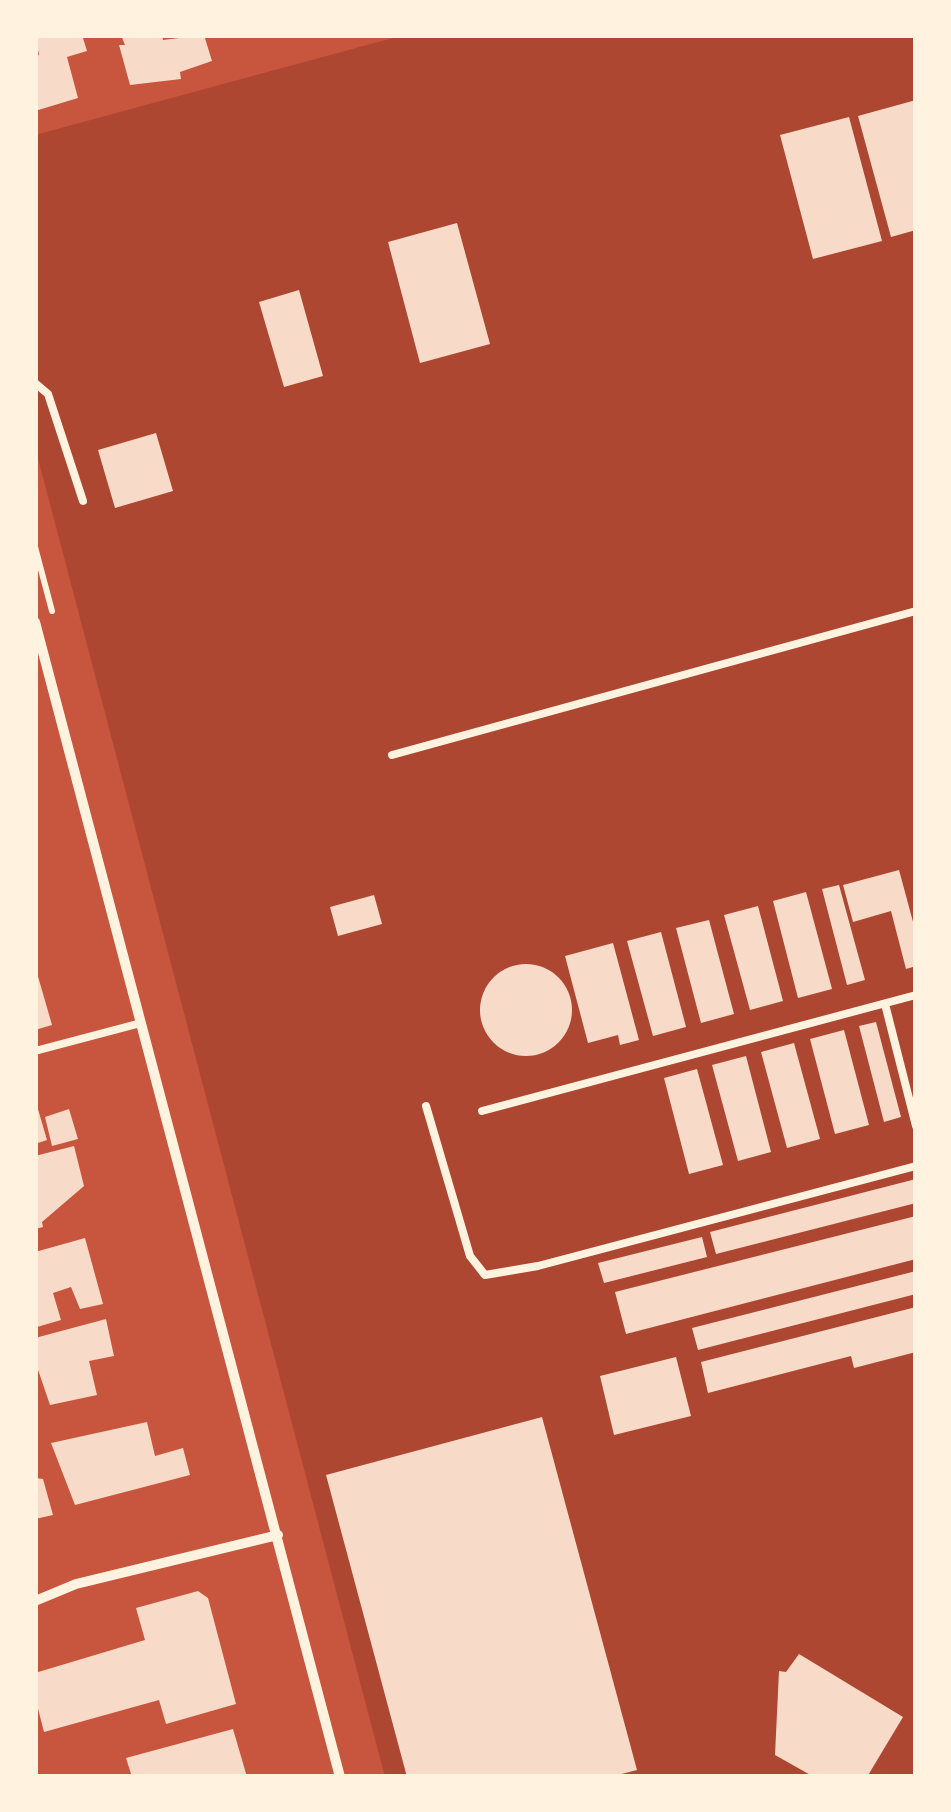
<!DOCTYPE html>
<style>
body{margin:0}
#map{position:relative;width:951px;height:1812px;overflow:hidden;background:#c8553d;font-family:Cabin,sans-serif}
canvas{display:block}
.frame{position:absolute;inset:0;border:38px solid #fff3e0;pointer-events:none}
</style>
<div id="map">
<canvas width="951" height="1812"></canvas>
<div class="frame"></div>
</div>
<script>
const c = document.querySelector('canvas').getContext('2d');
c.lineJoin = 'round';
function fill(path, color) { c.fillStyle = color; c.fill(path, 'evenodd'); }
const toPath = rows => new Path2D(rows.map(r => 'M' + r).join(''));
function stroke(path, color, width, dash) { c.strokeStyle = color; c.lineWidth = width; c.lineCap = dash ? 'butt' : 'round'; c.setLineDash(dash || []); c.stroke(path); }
fill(toPath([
 [404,35,916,35,916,1777,385,1777,35,447,35,135]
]), '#ae4732');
fill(toPath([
 [35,35,82,35,87,51,67,57,78,98,35,111,35,56,39,55],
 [121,35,162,35,163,40,204,35,212,61,180,72,181,79,130,85,119,45,125,45],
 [916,100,916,230,891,237,858,116],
 [849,117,882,241,813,259,780,135],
 [457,223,490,344,420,363,388,242],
 [299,290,323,376,284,387,259,302],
 [156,433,173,491,115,508,98,450],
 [899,870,916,933,916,966,906,969,891,911,853,922,843,885],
 [839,885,865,980,847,985,822,889],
 [806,892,832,989,798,998,773,901],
 [374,895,382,924,338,936,330,907],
 [758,906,783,1001,750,1010,724,915],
 [709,920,734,1014,701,1023,676,928],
 [661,932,686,1027,653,1036,627,941],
 [613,943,639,1040,620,1045,618,1035,588,1043,565,956],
 '480 1010a46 46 0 1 1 92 0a46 46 0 1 1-92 0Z',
 [35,966,52,1025,35,1030],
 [876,1022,901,1117,884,1122,859,1026],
 [844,1030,869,1125,835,1134,810,1039],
 [794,1043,820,1139,787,1148,761,1052],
 [746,1056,771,1152,738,1161,712,1065],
 [697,1069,723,1165,689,1174,664,1078],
 [35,1099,47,1140,35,1144],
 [69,1109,78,1139,52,1146,45,1117],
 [74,1146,84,1186,42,1222,43,1227,35,1229,35,1156],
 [916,1179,916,1203,716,1254,710,1232],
 [916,1216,916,1259,626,1334,615,1292],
 [702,1237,707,1257,604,1283,598,1263],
 [85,1238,103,1304,80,1309,71,1287,53,1293,61,1320,37,1327,35,1252],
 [916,1271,916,1294,698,1350,692,1328],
 [916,1307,916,1352,854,1368,851,1356,708,1393,701,1362],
 [106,1319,114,1356,89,1361,97,1395,50,1405,35,1361,35,1338],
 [676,1357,691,1416,614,1435,600,1376],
 [542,1417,637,1770,610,1777,407,1777,326,1475],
 [147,1422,155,1456,183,1448,190,1475,75,1505,51,1443],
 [35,1478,43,1479,53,1515,35,1519],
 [198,1591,208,1598,236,1704,166,1724,159,1700,44,1732,35,1697,35,1673,145,1640,136,1608],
 [799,1654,903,1717,867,1777,814,1777,775,1755,779,1671,786,1672],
 [233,1729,247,1777,132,1777,126,1758]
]), '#f7dbc8');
stroke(toPath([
 [35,547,52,611]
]), '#fff3e0', 6);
stroke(toPath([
 [35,383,48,394,83,501],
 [392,755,916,611],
 [885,1004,916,1126],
 [35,1051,141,1023],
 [426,1106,470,1256,485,1275,538,1266,916,1166],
 [482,1111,916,995]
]), '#fff3e0', 8);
stroke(toPath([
 [35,622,340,1777],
 [35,1601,76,1584,278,1535]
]), '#fff3e0', 10);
</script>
